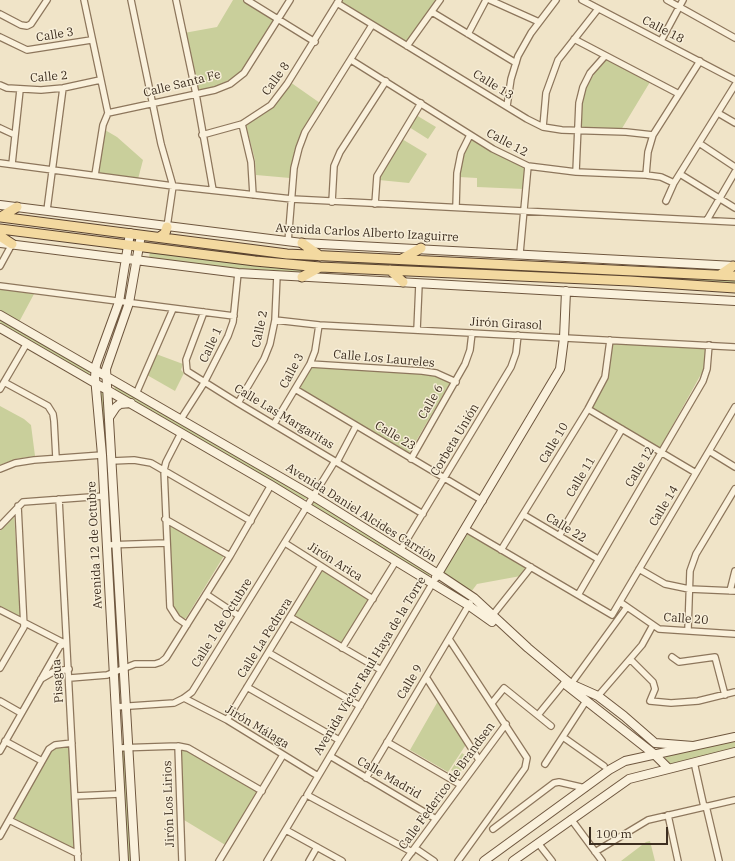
<!DOCTYPE html>
<meta charset="utf-8">
<style>
body{margin:0}
#map{position:relative;width:735px;height:861px;overflow:hidden;background:#f0e4c8;font-family:"IBM Plex Serif",serif}
canvas{display:block}
.scale{position:absolute;left:589px;top:827px;width:79px;height:18px;box-sizing:border-box;border:2px solid #3d2e20;border-top:0;padding-left:5px;font-size:12px;line-height:14px;white-space:nowrap;color:#3d2e20;-webkit-text-stroke:3px #f7eed8;paint-order:stroke}
</style>
<div id="map">
<canvas width="735" height="861"></canvas>
<div class="scale">100 m</div>
</div>
<script>
const c = document.querySelector('canvas').getContext('2d');
c.lineJoin = 'round';
function fill(path, color) { c.fillStyle = color; c.fill(path, 'evenodd'); }
const toPath = rows => new Path2D(rows.map(r => 'M' + r).join(''));
function stroke(path, color, width, dash) { c.strokeStyle = color; c.lineWidth = width; c.lineCap = dash ? 'butt' : 'round'; c.setLineDash(dash || []); c.stroke(path); }
function write(font, color, halo, rows, align = 'center') {
  c.font = font + ' "IBM Plex Serif",serif'; c.lineWidth = 3; c.setLineDash([]); c.textBaseline = 'middle'; c.strokeStyle = halo; c.fillStyle = color; for (const [text, x, y, turn = 0] of rows) {
    c.save(); c.translate(x, y); c.rotate((+turn || 0) * Math.PI / 180); c.textAlign = isNaN(turn) ? turn : align; if (halo) c.strokeText(text, 0, 0); c.fillText(text, 0, 0); c.restore();
  }
}
fill(toPath([
 [233,0,242,0,275,19,243,69,237,76,215,87,197,91,184,33,217,27],
 [341,0,436,0,406,42,340,2],
 [605,58,650,82,621,130,581,127,582,101,587,85],
 [290,82,320,103,297,145,290,178,256,175,255,160,246,125,265,113,275,104],
 [416,115,436,127,428,139,409,127],
 [105,130,117,137,143,160,138,179,98,173],
 [470,137,526,167,524,189,477,187,477,178,459,177,461,158],
 [402,139,427,154,409,183,379,180,382,171],
 [150,251,309,269,298,274,238,270,149,258],
 [342,260,530,269,530,275,341,265],
 [639,275,735,279,735,286,639,277],
 [0,289,34,294,19,322,0,312],
 [0,320,86,369,90,373,89,375,88,376,0,326],
 [614,342,706,347,705,367,660,448,589,409,609,374,611,344],
 [156,354,183,364,181,370,184,373,175,391,147,375],
 [311,367,431,374,450,383,409,453,300,388],
 [113,383,306,496,307,499,303,499,116,392],
 [101,392,105,393,112,540,110,539,103,413,99,394],
 [0,406,24,419,31,425,35,456,15,459,0,465],
 [316,502,430,574,429,577,425,576,313,506,313,503],
 [14,514,21,618,0,606,0,531],
 [169,524,225,554,186,618,183,619,176,614,173,609],
 [468,533,529,569,526,575,477,584,471,592,443,573],
 [113,551,120,663,119,664,117,663,111,552],
 [321,569,369,599,341,644,292,616],
 [438,701,467,743,448,772,410,750],
 [735,740,735,749,670,764,664,756],
 [67,745,70,748,75,848,73,850,12,819,50,751,56,747],
 [122,750,124,751,131,861,127,861],
 [181,750,186,750,258,791,227,846,184,820],
 [462,753,470,759,458,775,451,770],
 [650,841,655,861,621,861,646,842]
]), '#c9cf9b');
const street = toPath([
 [84,0,108,113,103,125,95,175],
 [131,0,161,144,173,186,167,227],
 [176,0,196,94,213,190],
 [247,0,315,42],
 [490,0,539,22],
 [582,0,735,80],
 [667,0,735,38],
 [337,3,527,119,543,127,562,130,626,132,653,135],
 [432,12,516,63],
 [0,14,21,25,27,26,31,24,47,0],
 [468,34,486,0],
 [0,37,27,50,91,40],
 [574,39,679,94],
 [661,41,683,0],
 [407,46,440,0],
 [351,60,493,149,528,166,576,172,646,175,661,177,674,183],
 [0,85,7,88,41,90,63,88,100,80],
 [507,106,511,79,518,56,531,33,556,0],
 [108,113,215,90,230,84,244,73,290,0],
 [718,113,735,123],
 [242,124,251,162,253,195],
 [543,127,546,93,558,60,598,9],
 [0,128,15,135],
 [202,135,242,124,271,105,287,84,339,0],
 [699,143,735,167],
 [0,163,173,186,292,199,735,222],
 [12,164,20,90],
 [576,172,579,103,583,87,590,73,605,56],
 [680,174,735,208],
 [646,175,648,152,653,135,700,61],
 [666,201,674,183,735,85],
 [332,202,334,166,340,152,386,81],
 [375,204,377,176,421,103],
 [456,207,457,173,461,153,470,135],
 [47,210,63,88],
 [707,220,735,172],
 [288,242,294,168,299,148,305,132,372,25],
 [520,253,528,166],
 [0,266,12,244],
 [0,286,234,316],
 [204,312,186,360,187,371,238,403,423,514],
 [275,320,319,325,735,347],
 [417,330,419,284],
 [310,364,422,371,436,373,456,382],
 [4,382,48,406,53,414,54,421,56,458],
 [0,389,27,343],
 [295,389,483,501],
 [136,394,173,309],
 [238,403,264,359,270,344,275,320,277,275],
 [588,409,696,473],
 [181,419,204,383,228,336,233,322,238,273],
 [274,424,310,364,315,351,319,325],
 [181,433,166,462,164,470,170,607,177,618,187,625],
 [709,451,735,467],
 [411,459,465,364,470,350,472,333],
 [112,461,134,460,151,463,251,521],
 [337,462,356,426],
 [0,469,15,463,34,460,102,455],
 [59,499,78,861],
 [524,515,598,559],
 [165,519,230,556],
 [0,526,23,502,104,496],
 [466,529,612,615,735,407],
 [559,536,622,429],
 [285,543,373,599],
 [106,545,166,543],
 [501,550,588,409,605,377,610,340],
 [400,551,511,367,516,353,518,335],
 [639,569,665,584,689,589,735,591],
 [730,591,735,571],
 [206,594,239,616],
 [578,595,703,381,707,369,709,345],
 [620,602,659,629,735,634],
 [0,610,66,644],
 [492,616,531,567],
 [290,617,381,670],
 [688,630,690,571,696,554,735,489],
 [449,639,527,758,525,768,458,861],
 [342,648,396,561],
 [269,653,360,706],
 [672,657,679,662,715,657,725,695],
 [630,659,653,682,655,689,650,701,671,703,698,701,735,692],
 [0,668,24,627,18,506],
 [426,677,479,760],
 [70,678,107,675,135,664,155,664,161,662,166,658,230,556,271,485],
 [41,679,53,672,69,669],
 [571,684,627,607],
 [247,687,339,740],
 [598,696,642,645,653,625],
 [184,698,227,720,318,776],
 [0,701,21,713],
 [492,703,504,688,551,726],
 [115,707,174,703,184,698,192,692,335,461],
 [538,715,564,683],
 [227,720,321,566],
 [563,737,604,766],
 [5,741,42,761],
 [387,742,461,785],
 [178,746,182,861],
 [117,748,178,746,188,748,262,791],
 [0,751,60,646,66,644],
 [330,756,436,819],
 [694,762,704,807],
 [545,764,586,701],
 [366,778,470,603],
 [75,796,120,794],
 [706,806,719,861],
 [668,815,678,861],
 [571,819,602,861],
 [9,820,78,854],
 [493,829,554,783,559,782,585,788],
 [286,830,342,861],
 [0,836,49,749,55,745,72,743],
 [538,843,552,861],
 [415,848,434,861],
 [412,852,307,795,432,584],
 [595,852,648,820,735,800],
 [219,861,283,755],
 [267,861,304,799],
 [309,861,317,847],
 [405,861,506,724]
]);
const secondary = toPath([
 [0,205,302,243,735,266],
 [0,243,238,273,735,301],
 [0,315,313,496,438,574,474,598,528,648,571,684,598,696,624,716,655,743,693,746],
 [0,328,271,485,468,605,492,622],
 [110,416,116,407,120,404,131,403],
 [436,577,560,369,564,338,566,291],
 [565,684,654,754,668,768],
 [124,861,102,455,95,377,96,365,119,302,130,233],
 [135,861,106,369,129,303,141,235],
 [484,861,609,770,625,761,735,737],
 [513,861,629,779,735,752]
]);
const primary = toPath([
 [0,217,287,254,735,276],
 [1,217,17,207],
 [0,229,255,261,320,267,630,281,735,288],
 [0,236,12,244],
 [160,237,165,233,167,227],
 [302,243,320,256],
 [402,259,421,248],
 [390,270,403,282],
 [720,275,733,266],
 [302,277,320,267]
]);
stroke(street, '#8d765c', 8);
stroke(secondary, '#6f573f', 10);
stroke(primary, '#5b4430', 11);
stroke(street, '#faf1dc', 5.5);
stroke(secondary, '#faf1dc', 8);
stroke(primary, '#f3d9a0', 9);
write('12px', '#3d2e20', '#f7eed8', [
 ["Calle 18",663,30,27],
 ["Calle 3",55,35,-9],
 ["Calle 2",49,77,-5],
 ["Calle 8",276,79,-54],
 ["Calle Santa Fe",182,84,-14],
 ["Calle 13",493,85,32],
 ["Calle 12",507,143,28],
 ["Avenida Carlos Alberto Izaguirre",367,233,3],
 ["Jirón Girasol",506,324,3],
 ["Calle 2",260,329,-78],
 ["Calle 1",211,345,-65],
 ["Calle Los Laureles",384,359,5],
 ["Calle 3",292,371,-62],
 ["Calle 6",431,402,-60],
 ["Calle Las Margaritas",284,417,31],
 ["Calle 23",395,436,31],
 ["Corbeta Unión",455,440,-59],
 ["Calle 10",554,443,-59],
 ["Calle 12",640,467,-59],
 ["Calle 11",581,477,-59],
 ["Calle 14",664,506,-59],
 ["Avenida Daniel Alcides Carrión",361,513,32],
 ["Calle 22",566,528,31],
 ["Avenida 12 de Octubre",95,545,-93],
 ["Jirón Arica",335,562,32],
 ["Calle 20",686,619,4],
 ["Calle 1 de Octubre",222,623,-58],
 ["Calle La Pedrera",265,638,-58],
 ["Avenida Victor Raul Haya de la Torre",370,666,-59],
 ["Pisagua",58,681,-94],
 ["Calle 9",410,682,-59],
 ["Jirón Málaga",257,727,31],
 ["Calle Madrid",389,778,30],
 ["Calle Federico de Brandsen",447,786,-54],
 ["Jirón Los Lirios",169,804,-92]
]);
</script>
